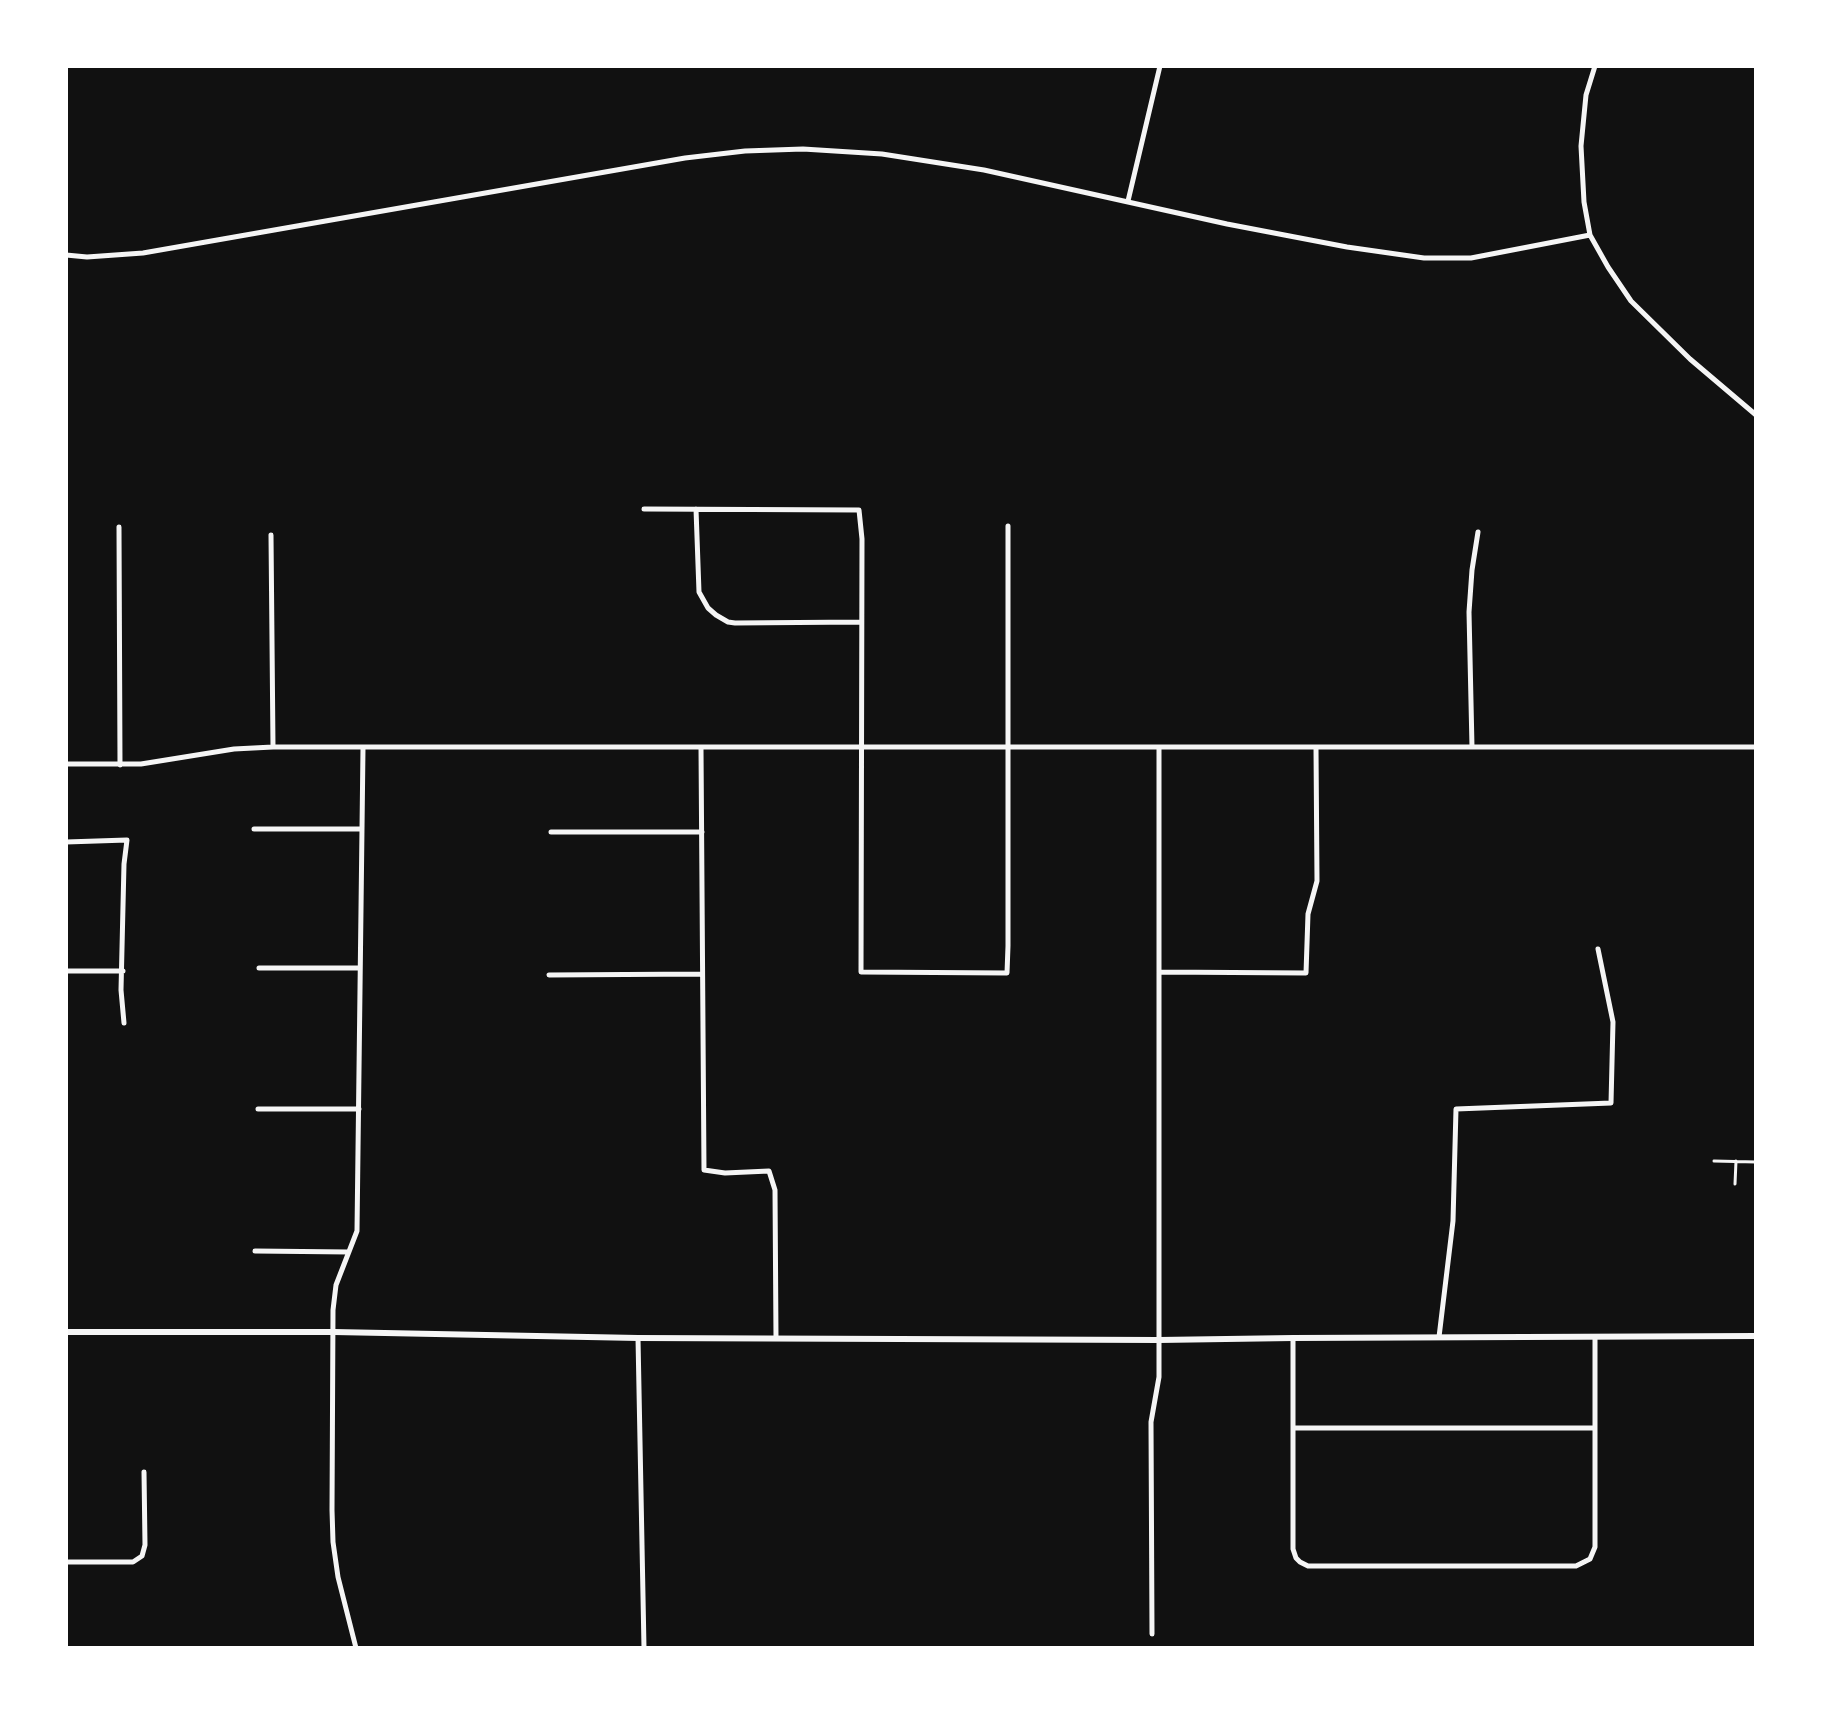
<!DOCTYPE html>
<style>
body{margin:0}
#map{position:relative;width:1822px;height:1714px;overflow:hidden;background:#111;font-family:"Archivo Narrow",sans-serif}
canvas{display:block}
.frame{position:absolute;inset:0;border:68px solid #fff;pointer-events:none}
</style>
<div id="map">
<canvas width="1822" height="1714"></canvas>
<div class="frame"></div>
</div>
<script>
const c = document.querySelector('canvas').getContext('2d');
c.lineJoin = 'round';
const toPath = rows => new Path2D(rows.map(r => 'M' + r).join(''));
function stroke(path, color, width, dash) { c.strokeStyle = color; c.lineWidth = width; c.lineCap = dash ? 'butt' : 'round'; c.setLineDash(dash || []); c.stroke(path); }
stroke(toPath([
 [1714,1161,1756,1162],
 [1735,1184,1736,1161]
]), '#f5f5f5', 3);
stroke(toPath([
 [1595,66,1586,95,1581,146,1584,202,1590,235,1608,267,1631,301,1690,359,1756,415],
 [1128,201,1160,66],
 [66,255,87,257,143,253,685,158,745,151,803,149,882,154,984,170,1227,224,1347,247,1424,258,1471,258,1590,235],
 [644,509,859,510,862,539,861,972,1007,973,1008,946,1008,526],
 [696,509,699,592,708,608,716,615,728,622,735,623,861,622],
 [119,527,120,765],
 [271,535,273,747],
 [1472,747,1469,612,1472,570,1478,532],
 [701,748,704,1170,725,1173,769,1171,775,1190,776,1338],
 [66,764,141,764,234,749,273,747,1756,747],
 [254,829,361,829],
 [551,832,702,832],
 [66,842,127,840,124,864,121,990,124,1023],
 [259,968,360,968],
 [66,971,123,971],
 [1159,972,1306,973,1308,914,1317,881,1316,748],
 [549,975,702,974],
 [258,1109,359,1109],
 [255,1251,349,1252],
 [1439,1337,1453,1221,1456,1109,1611,1103,1613,1022,1598,949],
 [638,1338,644,1648],
 [1293,1338,1293,1549,1296,1558,1300,1562,1308,1566,1576,1566,1590,1559,1595,1547,1595,1337],
 [1293,1428,1595,1428],
 [66,1562,133,1562,142,1556,145,1545,144,1472],
 [1152,1634,1151,1422,1159,1377,1159,747],
 [356,1648,338,1577,333,1542,332,1510,333,1310,336,1285,357,1231,363,748]
]), '#f5f5f5', 5);
stroke(toPath([
 [66,1332,334,1332,638,1338,1159,1340,1293,1338,1756,1336]
]), '#f5f5f5', 6);
</script>
